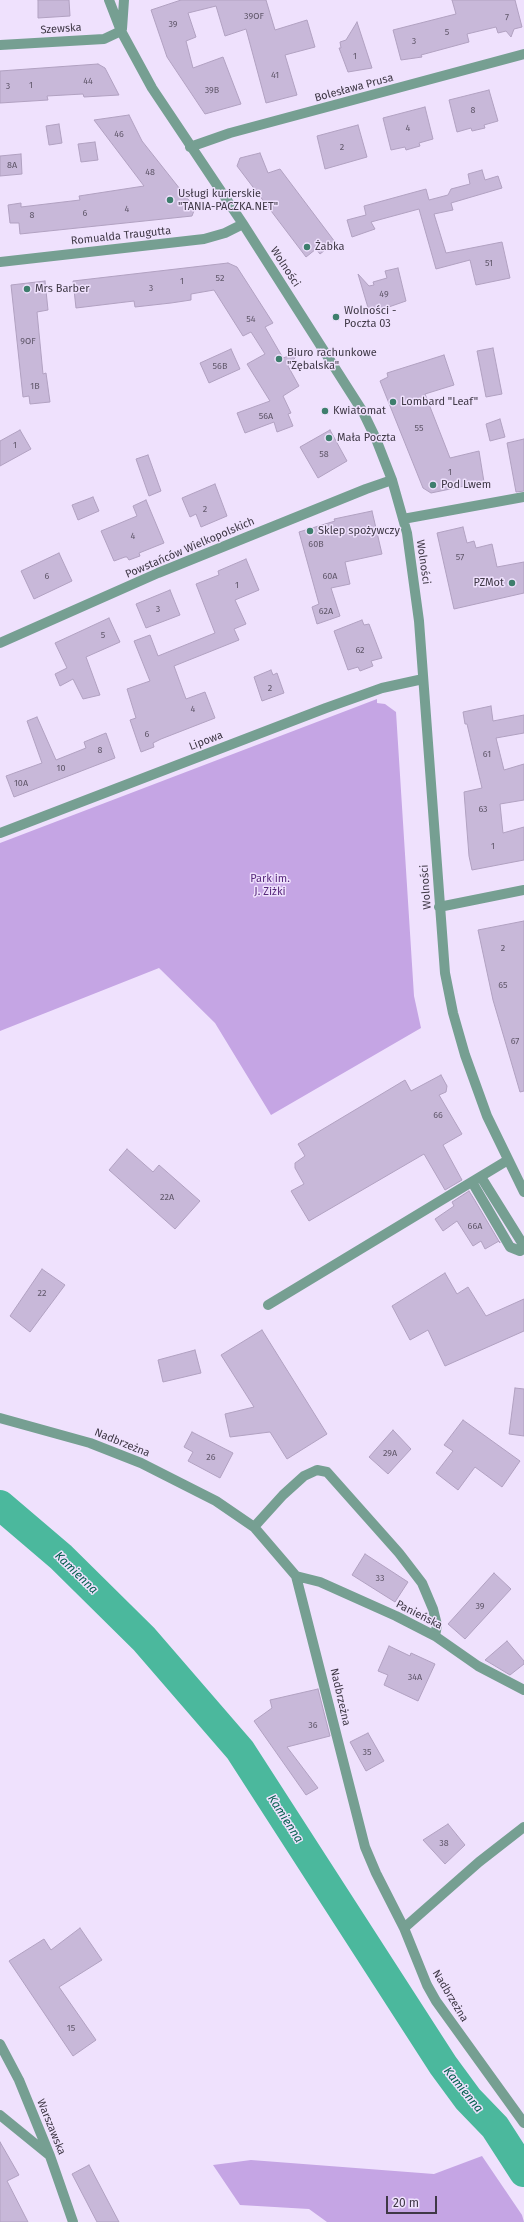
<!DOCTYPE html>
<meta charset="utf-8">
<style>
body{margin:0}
#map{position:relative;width:524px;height:2222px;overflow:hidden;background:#efe1fd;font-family:"Fira Sans",sans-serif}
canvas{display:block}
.scale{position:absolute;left:386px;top:2196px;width:51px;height:18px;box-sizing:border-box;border:2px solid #3f3846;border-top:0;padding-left:5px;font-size:12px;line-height:14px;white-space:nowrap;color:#3f3846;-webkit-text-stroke:3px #efe1fd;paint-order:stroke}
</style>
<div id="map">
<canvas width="524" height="2222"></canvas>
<div class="scale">20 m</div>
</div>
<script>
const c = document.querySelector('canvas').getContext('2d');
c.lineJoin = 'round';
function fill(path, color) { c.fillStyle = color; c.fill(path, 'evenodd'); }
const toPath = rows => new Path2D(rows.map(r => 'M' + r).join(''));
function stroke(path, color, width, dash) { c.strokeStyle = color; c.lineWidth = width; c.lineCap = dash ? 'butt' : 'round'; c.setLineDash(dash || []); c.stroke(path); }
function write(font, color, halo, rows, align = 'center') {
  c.font = font + ' "Fira Sans",sans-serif'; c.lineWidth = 3; c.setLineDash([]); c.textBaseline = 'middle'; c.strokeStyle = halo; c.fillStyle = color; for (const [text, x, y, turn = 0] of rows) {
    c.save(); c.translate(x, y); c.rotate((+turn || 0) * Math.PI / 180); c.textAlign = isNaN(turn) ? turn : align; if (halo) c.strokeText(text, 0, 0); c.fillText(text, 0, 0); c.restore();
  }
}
fill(toPath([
 [377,699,377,703,385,704,396,712,414,996,421,1028,271,1115,215,1023,159,968,0,1031,0,843],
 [482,2156,522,2215,524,2222,327,2222,309,2209,240,2205,213,2165,251,2160,434,2174]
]), '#c5a5e4');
stroke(toPath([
 [0,1505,61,1557,144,1639,240,1750,443,2065,468,2099,495,2127,524,2172]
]), '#4bb89d', 30);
const building = toPath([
 [38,0,69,0,70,16,38,18,38,0],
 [181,0,266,0,275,30,307,20,315,47,285,55,297,95,266,103,246,29,225,36,216,6,188,13,196,37,186,41,193,68,223,57,241,104,205,114,167,57,151,10,181,0],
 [452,0,515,0,522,27,514,29,511,37,506,31,498,33,496,27,467,34,469,42,421,55,422,57,401,60,393,30,456,14,452,0],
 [357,22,372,68,348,72,339,48,341,48,340,42,346,40,357,22],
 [98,64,105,68,119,95,84,97,83,94,47,96,48,100,0,103,0,71,98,64],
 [489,90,498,121,484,125,485,128,472,131,471,128,457,132,449,100,489,90],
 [425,107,433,139,419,143,420,146,406,150,405,147,391,150,383,118,425,107],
 [129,115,142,141,195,208,192,216,20,234,19,223,10,223,8,205,21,203,21,207,80,200,79,196,144,186,94,120,129,115],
 [59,124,62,143,49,145,46,126,59,124],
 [358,125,367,157,325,169,317,136,358,125],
 [95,142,98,160,81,162,78,144,95,142],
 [260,153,268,173,280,169,335,242,320,254,316,249,306,257,237,166,240,158,260,153],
 [21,154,22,174,0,176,0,156,21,154],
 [482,170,485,180,498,176,502,188,451,203,453,210,434,214,446,253,502,242,510,278,476,285,470,260,436,269,419,209,371,222,375,229,352,237,347,220,366,215,364,206,426,189,429,200,448,195,451,189,470,184,468,174,482,170],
 [228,263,237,267,273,323,265,327,283,358,300,352,288,366,299,386,283,396,291,413,288,414,293,426,277,432,274,422,245,433,237,413,270,401,247,364,265,354,251,332,243,336,214,290,191,294,191,300,171,303,135,307,134,301,76,308,73,281,228,263],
 [398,268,406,301,380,310,380,308,369,311,358,274,369,286,374,285,373,282,387,278,385,271,398,268],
 [45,281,48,310,37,312,43,374,46,373,50,402,30,404,29,396,23,397,11,285,45,281],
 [493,348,502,394,486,397,477,351,493,348],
 [231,349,240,369,209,383,200,363,231,349],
 [444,355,454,385,425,394,450,458,479,451,484,482,431,493,423,488,380,381,388,377,387,373,444,355],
 [500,419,505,437,490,441,486,424,500,419],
 [20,430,31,449,0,466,0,441,20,430],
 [330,430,347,461,318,478,300,447,330,430],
 [524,439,524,491,516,492,507,443,524,439],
 [148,455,161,491,149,496,136,459,148,455],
 [215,484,227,516,201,527,196,514,190,517,182,498,215,484],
 [93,497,99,511,78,520,72,505,93,497],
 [146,500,164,543,139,553,140,556,129,560,127,557,125,557,114,561,101,531,137,516,133,506,146,500],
 [372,511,382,554,345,562,350,584,331,588,340,616,317,624,312,607,319,604,299,532,335,521,334,519,372,511],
 [463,527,467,543,474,541,476,548,492,544,497,567,524,562,524,593,454,609,437,533,463,527],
 [59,553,72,581,34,599,21,571,59,553],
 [246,559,259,590,235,600,246,624,234,629,239,640,174,666,186,699,205,692,215,718,161,739,153,743,154,747,141,752,130,720,136,718,127,689,150,681,134,641,150,635,158,656,215,633,196,584,219,575,218,571,246,559],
 [170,590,180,615,146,628,136,604,170,590],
 [109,618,120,642,86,657,100,695,83,699,73,679,60,686,55,674,67,668,55,643,109,618],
 [362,620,364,625,369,624,382,658,371,661,373,666,360,671,358,667,348,670,334,631,362,620],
 [271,670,273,675,277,673,284,693,262,701,254,677,271,670],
 [491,706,493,721,524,715,524,733,496,738,504,770,524,764,524,800,500,804,503,833,524,827,524,860,472,870,469,856,464,792,482,788,467,724,465,724,463,712,491,706],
 [37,717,56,760,86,748,84,742,106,733,115,758,14,797,6,776,42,763,27,721,37,717],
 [524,921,524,1091,520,1092,493,1000,478,930,524,921],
 [441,1075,447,1086,446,1092,439,1095,462,1134,443,1145,462,1180,445,1190,424,1154,309,1221,291,1191,304,1184,295,1168,295,1163,305,1156,298,1144,405,1080,411,1091,441,1075],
 [127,1149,153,1172,159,1165,200,1201,175,1229,109,1170,127,1149],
 [469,1191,474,1199,500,1243,499,1241,485,1249,481,1241,473,1246,457,1221,443,1231,435,1219,454,1206,452,1202,469,1191],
 [42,1269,65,1285,30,1332,10,1316,42,1269],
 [445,1273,457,1294,468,1287,486,1316,524,1299,524,1331,445,1366,428,1330,410,1340,392,1306,445,1273],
 [262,1330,327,1434,287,1459,270,1432,230,1437,225,1414,254,1407,221,1355,262,1330],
 [195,1350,201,1373,163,1382,158,1360,195,1350],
 [515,1388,524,1389,524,1436,509,1434,515,1388],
 [463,1420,520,1461,502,1487,475,1467,458,1490,436,1473,453,1451,444,1445,463,1420],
 [393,1430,411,1449,388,1474,369,1457,393,1430],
 [192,1432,233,1453,220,1478,188,1461,193,1452,184,1447,192,1432],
 [365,1554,408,1582,395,1602,352,1575,365,1554],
 [494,1573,511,1589,465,1639,448,1624,494,1573],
 [507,1641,524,1661,524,1664,510,1675,485,1660,507,1641],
 [389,1646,410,1656,411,1653,435,1664,418,1701,384,1685,388,1675,378,1671,389,1646],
 [318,1689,330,1736,287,1747,318,1788,306,1795,254,1721,272,1708,270,1700,318,1689],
 [368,1733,384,1761,366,1771,350,1742,368,1733],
 [448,1824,465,1845,445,1864,423,1840,448,1824],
 [80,1928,102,1960,59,1987,96,2040,73,2056,9,1961,44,1939,51,1950,80,1928],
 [0,2142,19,2175,7,2181,28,2222,0,2222,0,2142],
 [89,2165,119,2222,97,2222,72,2174,89,2165]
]);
fill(building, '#c8b8d9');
stroke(building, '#b1a1c1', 1);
stroke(toPath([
 [109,0,121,31,152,88,243,224,363,412,376,439,392,480,407,533,419,621,445,973,453,1013,465,1055,487,1116,524,1192],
 [122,29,124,0],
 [0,45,104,39,121,31],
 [190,147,230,133,524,54],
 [0,262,204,239,225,233,243,224],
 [403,519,524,497],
 [0,643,158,573,366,489,392,480],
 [0,833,326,708,382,688,423,679],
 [439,907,524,890],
 [481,1177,524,1246],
 [472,1182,510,1247,520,1251,524,1249],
 [268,1305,508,1160],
 [0,1418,90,1443,141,1463,216,1501,254,1527,296,1576,365,1847,376,1873,404,1928,427,1985,436,2001,524,2123],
 [254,1527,283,1495,304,1476,317,1470,327,1472,399,1553,422,1583,433,1609,437,1625,435,1636],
 [296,1576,320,1582,396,1616,435,1636,478,1666,524,1690],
 [404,1928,479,1862,524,1827],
 [0,2044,19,2080,50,2156,73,2222],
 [0,2115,49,2155]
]), '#769f92', 10);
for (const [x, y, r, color] of [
 [170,200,4,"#3e7e6d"],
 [307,247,4,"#3e7e6d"],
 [27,289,4,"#3e7e6d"],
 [336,317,4,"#3e7e6d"],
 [279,359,4,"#3e7e6d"],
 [393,402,4,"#3e7e6d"],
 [325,411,4,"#3e7e6d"],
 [329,438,4,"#3e7e6d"],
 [433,485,4,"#3e7e6d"],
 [310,531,4,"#3e7e6d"],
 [512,583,4,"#3e7e6d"]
]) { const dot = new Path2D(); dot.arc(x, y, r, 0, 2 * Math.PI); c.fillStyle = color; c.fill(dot); stroke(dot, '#efe1fd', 1.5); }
write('9px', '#61586b', null, [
 ["39OF",254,16],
 ["7",507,17],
 ["39",173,24],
 ["5",447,32],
 ["3",414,41],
 ["1",355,56],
 ["41",275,75],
 ["44",88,81],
 ["1",31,85],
 ["3",8,86],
 ["39B",212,90],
 ["8",473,110],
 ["4",408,128],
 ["46",119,134],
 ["2",342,147],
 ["8A",12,165],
 ["48",150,172],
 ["4",127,209],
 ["6",85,213],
 ["8",32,215],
 ["51",489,263],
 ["52",220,278],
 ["1",182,281],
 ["3",151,288],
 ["49",384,294],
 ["54",251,319],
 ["9OF",28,341],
 ["56B",220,366],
 ["1B",35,386],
 ["56A",266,416],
 ["55",419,428],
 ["1",15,445],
 ["58",324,454],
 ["1",450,472],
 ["2",205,509],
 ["4",133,536],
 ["60B",316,544],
 ["57",460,557],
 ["6",47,576],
 ["60A",330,576],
 ["1",237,585],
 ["3",158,609],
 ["62A",326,611],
 ["5",103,635],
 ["62",360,650],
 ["2",270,688],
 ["4",193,709],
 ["6",147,734],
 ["8",100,750],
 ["61",487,754],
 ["10",61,768],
 ["10A",21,783],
 ["63",483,809],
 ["1",493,846],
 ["2",503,948],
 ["65",503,985],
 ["67",515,1041],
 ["66",438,1115],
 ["22A",167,1197],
 ["66A",475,1226],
 ["22",42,1293],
 ["29A",390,1453],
 ["26",211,1457],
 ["33",380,1578],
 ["39",480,1606],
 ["34A",415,1677],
 ["36",313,1725],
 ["35",367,1752],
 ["38",444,1843],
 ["15",71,2028]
]);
write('11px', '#3f3846', '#efe1fd', [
 ["Szewska",61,29,-4],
 ["Bolesława Prusa",354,88,-15],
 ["Romualda Traugutta",121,236,-6],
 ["Wolności",285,267,57],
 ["Powstańców Wielkopolskich",190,548,-23],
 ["Wolności",423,562,82],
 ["Lipowa",206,741,-21],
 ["Wolności",426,887,-94],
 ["Nadbrzeżna",122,1443,22],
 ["Panieńska",419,1615,27],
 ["Nadbrzeżna",340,1697,77],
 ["Nadbrzeżna",450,1996,59],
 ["Warszawska",51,2127,68]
]);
write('11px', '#3f3846', '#efe1fd', [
 ["Usługi kurierskie",178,194],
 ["\"TANIA-PACZKA.NET\"",178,207],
 ["Żabka",315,247],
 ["Mrs Barber",35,289],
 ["Wolności -",344,311],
 ["Poczta 03",344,324],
 ["Biuro rachunkowe",287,353],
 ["\"Zębalska\"",287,366],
 ["Lombard \"Leaf\"",401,402],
 ["Kwiatomat",333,411],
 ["Mała Poczta",337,438],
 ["Pod Lwem",441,485],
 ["Sklep spożywczy",318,531],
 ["PZMot",504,583,"right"]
], 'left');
write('11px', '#57287b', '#efe1fd', [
 ["Park im.",270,879],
 ["J. Ziżki",270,892]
]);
write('italic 12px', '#066250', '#efe1fd', [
 ["Kamienna",76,1573,44],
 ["Kamienna",285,1819,57],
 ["Kamienna",463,2090,51]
]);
</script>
